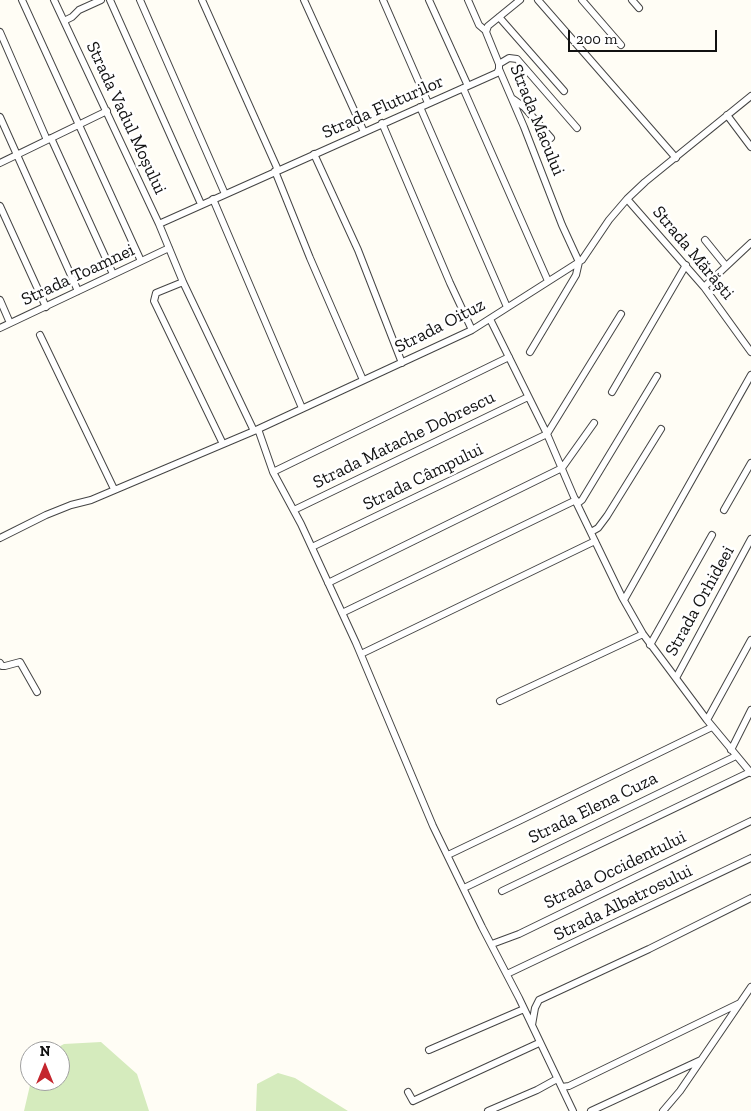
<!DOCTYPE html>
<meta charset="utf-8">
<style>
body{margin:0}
#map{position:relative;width:751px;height:1111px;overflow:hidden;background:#fffdf5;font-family:"Zilla Slab",serif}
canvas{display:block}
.north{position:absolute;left:20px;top:1041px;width:50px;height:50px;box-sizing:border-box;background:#fff;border:1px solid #a0a0a0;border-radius:50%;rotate:0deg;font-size:14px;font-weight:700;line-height:20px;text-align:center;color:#111}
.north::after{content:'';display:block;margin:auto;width:18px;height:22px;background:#c4262e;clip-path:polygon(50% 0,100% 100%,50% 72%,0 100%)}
.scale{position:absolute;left:568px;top:30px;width:149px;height:22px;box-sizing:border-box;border:2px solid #111;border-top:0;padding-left:6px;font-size:15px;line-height:18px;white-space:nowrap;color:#111;-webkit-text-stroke:4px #fff;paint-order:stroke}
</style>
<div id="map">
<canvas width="751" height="1111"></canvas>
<div class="north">N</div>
<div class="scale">200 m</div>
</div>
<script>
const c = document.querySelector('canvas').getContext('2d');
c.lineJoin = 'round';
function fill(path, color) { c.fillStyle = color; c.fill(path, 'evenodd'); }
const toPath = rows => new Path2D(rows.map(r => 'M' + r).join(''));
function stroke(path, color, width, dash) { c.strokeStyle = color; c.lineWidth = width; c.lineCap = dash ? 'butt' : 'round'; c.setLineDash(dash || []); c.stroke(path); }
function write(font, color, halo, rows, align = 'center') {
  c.font = font + ' "Zilla Slab",serif'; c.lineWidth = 5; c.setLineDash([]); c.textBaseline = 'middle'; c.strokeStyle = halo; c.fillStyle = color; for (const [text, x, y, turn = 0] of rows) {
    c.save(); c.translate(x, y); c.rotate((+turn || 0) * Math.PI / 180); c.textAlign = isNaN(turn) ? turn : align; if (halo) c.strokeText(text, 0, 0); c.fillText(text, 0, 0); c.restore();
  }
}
fill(toPath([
 [101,1042,137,1074,149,1111,24,1111,31,1081,60,1081,60,1051,51,1051,64,1044],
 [278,1073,295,1078,348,1111,256,1111,257,1084]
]), '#d5ebbd');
const minor = toPath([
 [22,0,141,261],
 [54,0,159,224,183,282,254,431],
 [110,0,201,204],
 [140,0,225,194],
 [202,0,278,170],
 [304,0,364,132],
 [383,0,428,103],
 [429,0,468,86],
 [468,0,479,25,486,31],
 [520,0,488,26,486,32,499,64,499,69,524,127,562,225,579,262,576,275,530,352],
 [538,0,676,158],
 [582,0,621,45],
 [632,0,639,8],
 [499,17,564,91],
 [64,21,72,17,79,10,101,0],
 [0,32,47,140],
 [499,64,509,58,517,59,577,128],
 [463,88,548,281],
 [513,99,524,107,551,138],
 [420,107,507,307],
 [727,115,751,147],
 [0,117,78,291],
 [382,123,450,283,472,330],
 [51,138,113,274],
 [314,154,358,250,402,363],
 [0,163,107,111],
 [275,171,310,258,363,380],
 [213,199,302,408],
 [627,199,704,287,751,352],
 [0,206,46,307],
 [159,224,497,73,499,69],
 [705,240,726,266],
 [183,282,156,293,154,301,223,444],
 [704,287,751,243],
 [0,300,10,323],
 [490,319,547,434,577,504,622,597,643,634,707,720,751,773],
 [0,328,169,248],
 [40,335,114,489],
 [612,392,686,265],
 [258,429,273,472,301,524,356,643,433,826,482,927,519,998,573,1111],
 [273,472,509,357],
 [577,504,582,500,657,376],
 [294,510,528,397],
 [724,510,751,463],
 [591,532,598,528,607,516,661,429],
 [0,538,46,515,71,505,91,500,254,431,472,330,582,260,609,220,627,199,645,182,751,96],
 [312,547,547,434,621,314],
 [328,583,562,468,594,423],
 [624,600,751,375],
 [342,613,576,500],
 [650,645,712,535],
 [361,654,595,541],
 [0,663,2,666,5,666,20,662,37,692],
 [676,678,751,539],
 [500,701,643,634],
 [707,720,751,640],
 [731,750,751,710],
 [448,855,521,820,712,727],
 [464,888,736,756],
 [502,891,750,772],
 [492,944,519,934,751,821],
 [507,974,751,858],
 [532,1025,535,1008,539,1000,649,949,751,898],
 [429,1050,524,1009],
 [562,1087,569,1086,740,1003],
 [408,1092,413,1101,539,1043],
 [488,1111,537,1090,557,1079],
 [591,1111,701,1060],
 [663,1111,680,1091,751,987]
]);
stroke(minor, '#444', 8);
stroke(minor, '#fff', 6);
write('18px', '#111', '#fff', [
 ["Strada Fluturilor",383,107,-24],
 ["Strada Vadul Moșului",126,118,65],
 ["Strada Macului",537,120,68],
 ["Strada Mărăști",693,253,50],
 ["Strada Toamnei",78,275,-25],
 ["Strada Oituz",440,326,-27],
 ["Strada Matache Dobrescu",404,440,-26],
 ["Strada Câmpului",423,477,-26],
 ["Strada Orhideei",700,601,-61],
 ["Strada Elena Cuza",593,808,-26],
 ["Strada Occidentului",615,870,-26],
 ["Strada Albatrosului",623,903,-26]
]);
</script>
